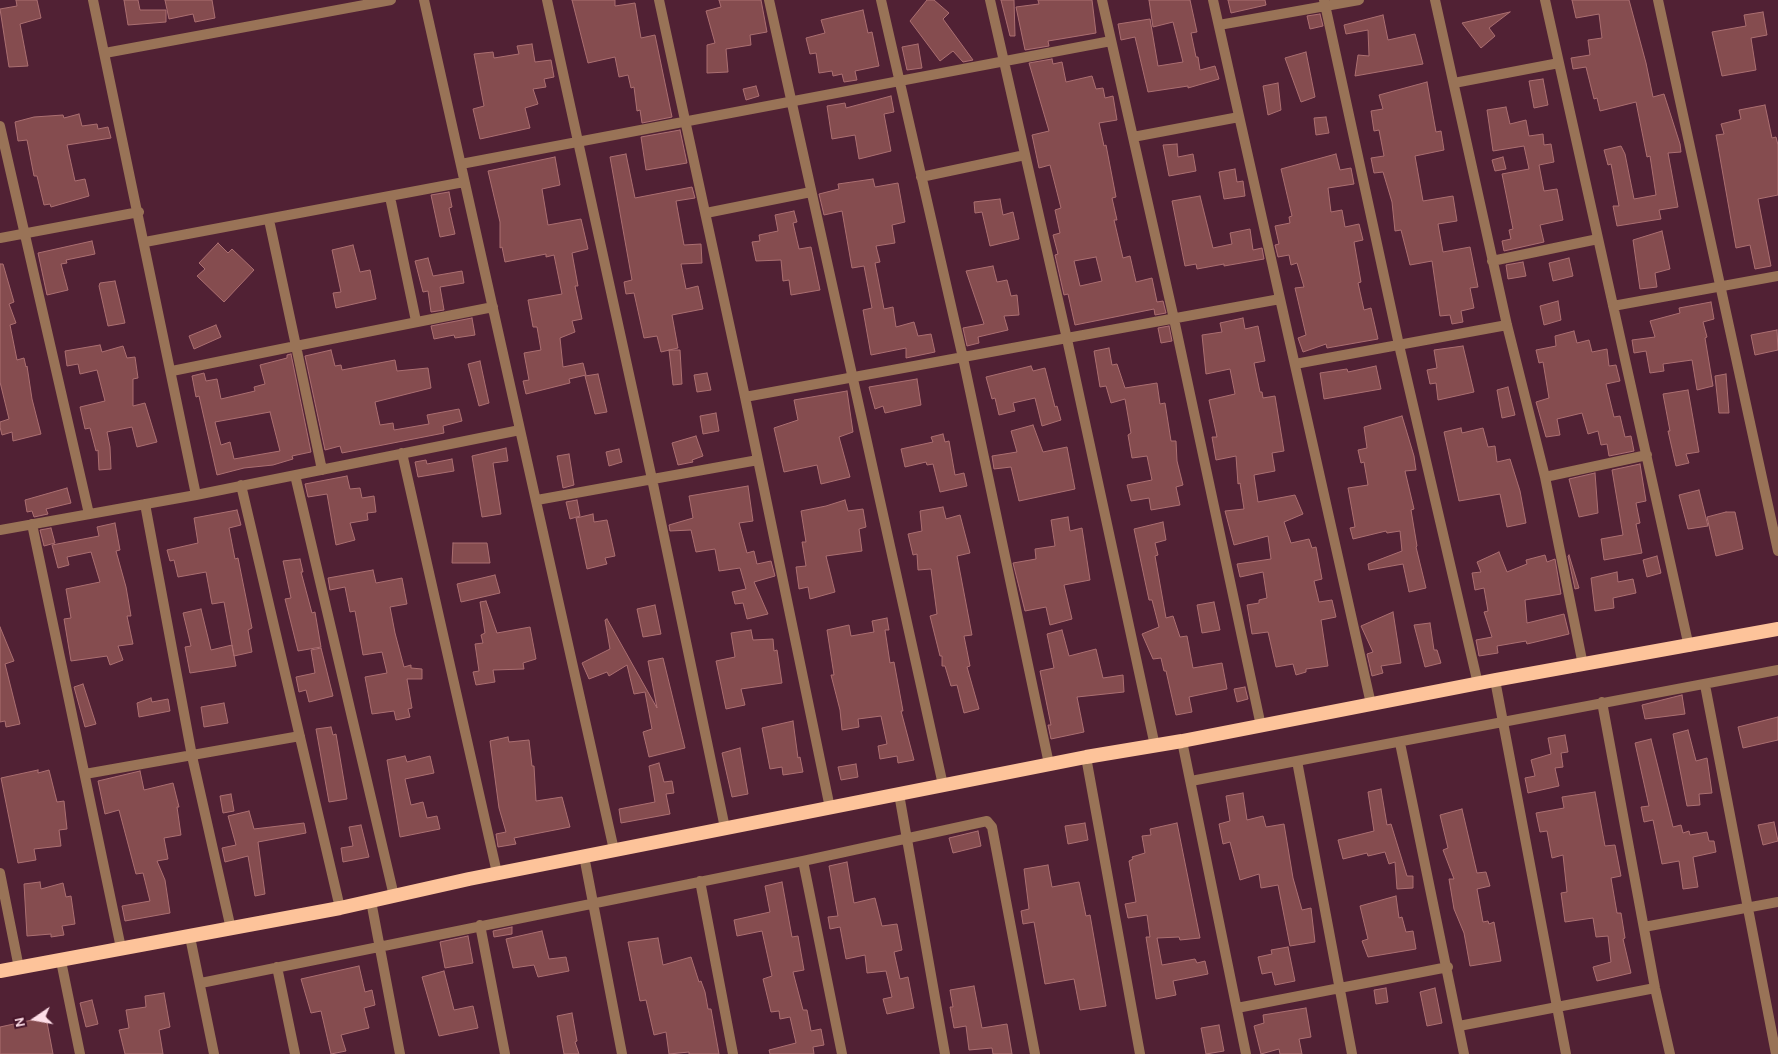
<!DOCTYPE html>
<style>
body{margin:0}
#map{position:relative;width:1778px;height:1054px;overflow:hidden;background:#512134;font-family:Karla,sans-serif}
canvas{display:block}
.north{position:absolute;left:10px;top:994px;width:50px;height:50px;-webkit-text-stroke:4px #46162a;paint-order:stroke;rotate:258deg;font-size:14px;font-weight:700;line-height:20px;text-align:center;color:#fedee8}
.north::after{content:'';display:block;margin:auto;width:18px;height:22px;background:#fedee8;clip-path:polygon(50% 0,100% 100%,50% 72%,0 100%)}
</style>
<div id="map">
<canvas width="1778" height="1054"></canvas>
<div class="north">N</div>
</div>
<script>
const c = document.querySelector('canvas').getContext('2d');
c.lineJoin = 'round';
function fill(path, color) { c.fillStyle = color; c.fill(path, 'evenodd'); }
const toPath = rows => new Path2D(rows.map(r => 'M' + r).join(''));
function stroke(path, color, width, dash) { c.strokeStyle = color; c.lineWidth = width; c.lineCap = dash ? 'butt' : 'round'; c.setLineDash(dash || []); c.stroke(path); }
const building = toPath([
 [16,0,37,0,41,18,20,24,28,66,9,67,0,9,17,6,16,0],
 [124,0,138,0,140,10,166,10,166,22,128,25,124,0],
 [165,0,212,0,215,18,195,22,193,14,169,19,165,0],
 [572,0,615,0,615,6,635,3,641,38,655,35,672,117,642,123,640,110,637,111,634,87,631,88,628,75,619,77,615,57,588,63,572,0],
 [719,0,761,0,767,32,750,35,751,45,726,49,728,72,707,73,707,45,715,43,706,11,721,7,719,0],
 [927,0,934,0,949,13,943,19,973,60,963,62,953,51,940,61,910,21,927,0],
 [1001,0,1014,0,1015,36,1010,36,1001,0],
 [1038,0,1092,0,1096,33,1048,41,1049,46,1025,50,1016,7,1039,4,1038,0],
 [1149,0,1190,0,1197,32,1191,33,1196,57,1198,57,1200,70,1215,66,1219,79,1188,88,1188,86,1148,92,1135,37,1121,40,1118,24,1150,19,1158,66,1183,62,1173,22,1153,27,1149,0],
 [1228,0,1265,0,1266,5,1231,13,1228,0],
 [1572,0,1629,0,1646,63,1653,97,1664,94,1680,144,1681,152,1668,153,1678,207,1659,210,1661,219,1617,226,1613,206,1619,206,1611,164,1608,165,1604,150,1621,146,1625,154,1634,199,1656,195,1650,156,1647,157,1636,102,1600,111,1597,98,1594,99,1586,67,1573,69,1571,58,1590,55,1588,40,1602,38,1599,14,1576,18,1572,0],
 [863,10,868,33,872,32,879,66,855,71,857,80,844,82,842,74,833,76,832,71,819,73,816,53,810,54,806,38,825,33,821,20,863,10],
 [1510,12,1489,28,1495,36,1481,48,1462,23,1510,12],
 [1763,12,1767,35,1751,38,1756,70,1722,76,1712,32,1746,26,1744,15,1763,12],
 [1320,14,1323,26,1310,29,1307,16,1320,14],
 [1383,15,1388,40,1415,34,1423,64,1355,76,1358,55,1369,56,1368,30,1346,34,1344,25,1383,15],
 [532,44,535,62,551,60,554,77,544,79,546,87,533,89,538,104,525,108,530,128,480,139,473,109,484,106,474,54,493,52,494,58,519,54,517,46,532,44],
 [918,44,922,68,907,70,902,47,918,44],
 [1306,52,1315,97,1301,102,1285,58,1306,52],
 [1052,59,1053,64,1062,62,1066,82,1092,76,1096,89,1103,88,1105,98,1113,96,1117,120,1099,123,1104,146,1106,145,1116,197,1112,198,1117,220,1114,220,1123,258,1130,256,1136,282,1152,278,1157,302,1163,301,1166,313,1155,315,1154,309,1075,325,1068,294,1064,295,1055,255,1058,254,1053,235,1060,233,1055,210,1061,208,1050,165,1039,168,1032,135,1049,131,1029,63,1052,59],
 [1096,257,1102,281,1080,286,1074,261,1096,257],
 [1543,79,1548,105,1534,108,1529,81,1543,79],
 [1427,82,1436,132,1441,131,1444,150,1415,156,1423,201,1453,196,1457,221,1438,224,1443,252,1470,247,1478,287,1470,288,1474,308,1461,311,1463,322,1452,324,1450,315,1440,316,1432,261,1410,265,1401,230,1395,231,1392,202,1383,172,1374,173,1371,158,1384,156,1379,130,1374,131,1371,111,1383,109,1379,95,1427,82],
 [1278,83,1281,110,1268,115,1263,86,1278,83],
 [756,86,759,96,746,100,743,89,756,86],
 [891,96,894,112,884,114,891,151,859,159,855,135,832,139,827,106,845,103,846,108,891,96],
 [1765,105,1772,138,1776,137,1778,145,1778,195,1758,199,1771,266,1755,269,1750,245,1736,248,1716,135,1724,134,1721,124,1741,119,1739,110,1765,105],
 [1506,107,1510,124,1526,120,1529,136,1543,134,1544,145,1551,144,1554,162,1539,165,1544,191,1557,189,1563,220,1540,225,1544,242,1504,251,1502,241,1511,239,1509,230,1513,229,1502,174,1529,169,1524,146,1493,151,1487,110,1506,107],
 [79,114,82,126,97,124,98,129,108,127,111,138,67,145,75,181,85,179,89,196,51,207,50,204,44,205,37,176,34,176,27,140,18,141,15,122,34,117,63,115,64,118,79,114],
 [1326,117,1329,133,1316,135,1314,118,1326,117],
 [680,130,687,163,646,170,641,137,680,130],
 [1177,144,1178,157,1193,154,1196,171,1169,176,1163,145,1177,144],
 [626,154,635,198,692,187,695,198,676,201,684,245,701,244,702,263,681,264,686,289,698,286,703,309,672,315,678,348,661,352,657,336,644,338,634,293,626,294,624,282,632,280,610,157,626,154],
 [1336,154,1340,170,1351,168,1354,184,1328,188,1331,212,1342,210,1345,227,1359,224,1363,240,1354,242,1361,282,1358,283,1364,310,1371,308,1378,339,1327,348,1326,344,1303,352,1298,338,1306,335,1295,288,1304,287,1297,263,1291,265,1289,255,1278,257,1275,245,1279,244,1275,226,1290,223,1289,217,1292,216,1281,169,1336,154],
 [555,157,560,185,542,189,548,225,581,219,588,249,572,253,578,286,575,286,582,319,572,321,575,332,560,338,563,367,583,363,586,375,569,379,570,383,526,394,523,381,529,380,524,353,541,350,537,327,533,327,528,300,562,294,554,255,546,257,546,254,505,262,502,247,500,248,500,222,488,171,555,157],
 [1503,157,1506,169,1495,171,1492,160,1503,157],
 [1235,169,1237,182,1243,181,1245,196,1224,199,1219,172,1235,169],
 [873,179,875,187,898,183,905,222,892,225,895,243,876,246,880,262,875,263,884,309,893,307,896,327,914,322,918,336,931,334,935,352,906,358,906,348,871,355,863,310,872,308,864,266,852,268,842,211,824,215,819,194,839,189,838,184,873,179],
 [449,192,452,207,449,208,455,234,440,237,431,195,449,192],
 [1200,196,1213,248,1232,244,1230,233,1250,229,1253,250,1262,248,1264,259,1224,266,1224,264,1197,269,1196,264,1185,266,1172,201,1200,196],
 [1000,199,1003,215,1013,212,1019,239,990,246,982,212,975,213,974,202,1000,199],
 [794,211,797,222,793,223,799,249,811,247,820,290,791,295,789,280,783,281,781,260,756,261,752,242,760,241,759,235,778,231,775,215,794,211],
 [1662,231,1670,269,1655,273,1657,287,1640,289,1633,240,1662,231],
 [92,241,95,254,66,260,67,263,61,264,68,290,47,295,38,253,92,241],
 [218,243,228,253,232,249,254,270,224,302,197,276,205,269,199,263,218,243],
 [353,245,360,272,370,270,376,299,336,308,333,293,341,292,332,250,353,245],
 [428,258,433,276,462,271,464,283,440,287,444,310,431,312,428,291,423,292,415,261,428,258],
 [1569,258,1573,276,1553,281,1549,263,1569,258],
 [1523,262,1526,276,1508,279,1506,265,1523,262],
 [0,264,3,264,14,302,9,304,16,323,10,325,17,360,24,358,26,367,27,366,32,399,41,434,13,441,12,432,2,435,0,427,0,422,9,419,0,382,0,264],
 [993,266,997,282,1007,280,1011,296,1017,295,1019,315,1004,316,1008,330,978,337,979,343,967,346,963,328,984,324,966,271,993,266],
 [115,281,125,323,108,326,99,286,100,283,115,281],
 [1558,301,1561,320,1544,325,1540,306,1558,301],
 [1711,302,1714,319,1703,322,1707,337,1705,338,1713,386,1697,390,1692,360,1663,364,1664,371,1650,373,1646,351,1634,353,1632,340,1655,337,1650,321,1680,313,1679,308,1711,302],
 [472,318,475,335,455,338,454,335,434,339,431,326,472,318],
 [1243,318,1245,329,1258,326,1265,361,1254,363,1260,392,1262,392,1263,398,1275,396,1284,451,1272,453,1275,471,1254,475,1258,502,1295,495,1303,514,1284,522,1291,543,1309,539,1312,548,1316,547,1322,579,1314,581,1319,602,1332,600,1336,617,1321,620,1328,666,1306,669,1306,672,1296,675,1293,664,1276,667,1268,632,1252,634,1247,605,1259,603,1259,600,1267,598,1263,572,1240,577,1237,564,1271,559,1268,536,1234,545,1225,511,1244,509,1240,483,1238,484,1236,456,1216,460,1212,437,1217,437,1209,400,1235,394,1230,369,1206,374,1202,335,1222,332,1220,323,1243,318],
 [216,325,221,337,194,349,189,336,216,325],
 [1169,326,1172,341,1161,343,1158,328,1169,326],
 [1777,330,1778,350,1755,355,1751,335,1777,330],
 [1574,331,1577,343,1589,340,1592,352,1607,349,1609,366,1616,365,1620,381,1606,384,1614,417,1620,416,1625,437,1631,436,1634,451,1609,456,1607,444,1601,445,1598,431,1588,434,1582,413,1557,419,1560,435,1546,437,1536,402,1549,398,1543,362,1539,363,1536,350,1556,346,1555,336,1574,331],
 [100,345,102,352,123,346,127,358,135,357,138,378,133,379,133,406,145,403,157,442,137,447,132,427,107,432,110,447,111,469,99,470,98,450,96,451,90,428,85,429,80,407,105,401,97,370,80,374,78,364,67,366,65,351,100,345],
 [1463,346,1474,392,1438,400,1436,383,1430,384,1427,370,1437,368,1434,350,1463,346],
 [1109,348,1112,365,1117,364,1125,388,1157,383,1160,404,1165,403,1171,441,1176,441,1177,461,1183,485,1176,487,1180,505,1151,510,1149,498,1131,501,1127,485,1152,480,1147,456,1132,458,1128,435,1131,433,1125,399,1111,403,1106,386,1100,387,1094,351,1109,348],
 [331,350,335,366,341,365,342,370,395,360,397,371,428,368,431,388,375,402,380,425,393,423,394,430,429,424,427,415,459,409,462,421,443,426,444,433,342,453,340,446,325,450,305,356,331,350],
 [669,350,680,350,682,384,673,385,669,350],
 [291,354,311,452,292,456,293,459,273,465,244,468,217,475,199,396,196,397,192,376,204,373,206,381,217,379,221,399,255,391,254,387,265,384,260,365,287,358,287,355,291,354],
 [270,412,280,451,234,459,230,442,221,445,215,422,270,412],
 [480,361,489,403,479,406,468,364,480,361],
 [1031,366,1033,371,1045,368,1055,407,1057,406,1061,420,1042,426,1035,398,1013,403,1015,411,999,415,995,398,992,399,986,377,1031,366],
 [1376,366,1381,389,1324,399,1320,373,1347,369,1348,372,1376,366],
 [707,373,711,390,697,392,694,375,707,373],
 [598,374,607,412,595,414,585,376,598,374],
 [1726,374,1729,413,1719,413,1715,376,1726,374],
 [917,379,921,405,885,413,883,406,875,409,869,387,917,379],
 [1508,387,1515,415,1502,418,1497,390,1508,387],
 [1688,390,1699,452,1686,454,1689,463,1676,466,1668,431,1670,431,1663,394,1688,390],
 [847,391,853,432,839,437,850,477,821,484,817,465,784,472,774,428,798,420,794,400,847,391],
 [716,413,719,431,703,434,700,416,716,413],
 [1402,416,1414,456,1416,470,1405,471,1414,509,1411,510,1417,546,1416,547,1426,588,1409,592,1403,564,1369,570,1368,564,1402,551,1400,531,1387,533,1386,531,1353,539,1350,528,1355,527,1348,488,1368,485,1364,462,1361,463,1358,450,1367,448,1364,427,1402,416],
 [1033,425,1043,452,1067,447,1075,489,1019,501,1011,467,994,469,992,456,1017,452,1011,431,1033,425],
 [1461,428,1462,433,1483,428,1488,447,1495,446,1497,462,1510,459,1520,491,1526,523,1507,527,1500,494,1459,501,1444,432,1461,428],
 [943,434,945,442,949,441,955,475,964,473,967,486,940,492,933,464,927,465,926,462,905,467,901,449,933,442,931,437,943,434],
 [696,436,703,456,692,460,693,462,678,465,672,443,696,436],
 [506,448,508,461,493,463,501,514,482,517,472,456,506,448],
 [619,449,622,462,609,466,606,452,619,449],
 [569,454,574,485,563,488,557,456,569,454],
 [452,459,454,471,418,477,415,462,426,460,427,464,452,459],
 [1640,464,1646,501,1636,503,1640,523,1636,524,1642,553,1604,560,1601,539,1623,535,1612,470,1640,464],
 [1595,473,1598,513,1579,517,1569,479,1595,473],
 [347,476,350,489,360,488,362,498,374,496,376,512,367,513,368,520,350,523,355,540,336,545,327,494,308,497,305,484,347,476],
 [748,486,753,521,739,523,747,553,754,551,757,564,771,561,775,576,754,582,768,614,747,619,743,603,735,604,732,592,746,589,740,568,719,571,715,549,696,552,691,530,670,531,669,525,693,518,689,496,748,486],
 [67,488,71,503,46,509,48,514,34,517,32,511,27,512,25,500,67,488],
 [1699,490,1708,526,1688,529,1679,495,1699,490],
 [577,500,580,516,570,519,566,502,577,500],
 [845,500,848,511,863,509,866,527,859,529,862,551,826,556,835,592,810,599,808,587,799,589,796,567,806,566,802,542,806,542,801,511,826,506,845,500],
 [943,507,946,519,960,515,970,553,957,556,972,635,964,636,970,666,967,667,979,709,964,713,957,685,951,686,945,666,942,666,942,656,940,656,930,616,937,614,931,569,918,570,917,554,913,555,908,534,922,531,920,511,943,507],
 [237,510,241,525,229,528,235,559,238,558,252,628,248,630,252,652,234,656,224,602,212,604,206,572,178,577,174,560,170,561,167,550,198,543,194,518,237,510],
 [1726,512,1735,512,1743,549,1716,556,1707,517,1726,512],
 [593,514,594,522,607,520,615,556,605,558,607,564,587,569,576,518,593,514],
 [1068,517,1070,531,1082,528,1090,580,1064,585,1072,619,1050,625,1046,607,1025,611,1013,563,1036,559,1035,549,1055,546,1051,520,1068,517],
 [1163,522,1166,540,1155,543,1158,555,1155,556,1166,618,1173,616,1180,637,1187,636,1193,668,1222,663,1227,689,1189,697,1192,712,1176,715,1166,671,1164,671,1161,658,1153,659,1142,634,1159,627,1152,600,1149,600,1134,529,1163,522],
 [115,523,120,550,116,551,126,587,131,616,127,616,133,644,118,646,123,660,110,665,107,656,71,661,64,619,71,618,66,589,100,582,91,552,67,557,69,565,58,568,52,545,99,536,97,527,115,523],
 [51,528,55,543,44,546,40,530,51,528],
 [453,543,487,543,490,563,452,563,453,543],
 [1499,552,1507,572,1527,564,1526,560,1545,555,1547,562,1555,559,1561,594,1525,600,1527,623,1564,614,1569,634,1527,644,1526,641,1497,646,1498,653,1479,656,1476,640,1492,637,1484,612,1488,611,1484,588,1475,590,1472,573,1481,572,1477,562,1499,552],
 [1569,555,1579,588,1575,589,1568,556,1569,555],
 [1657,556,1661,573,1647,577,1643,560,1657,556],
 [300,559,303,572,301,572,312,613,315,612,321,647,298,651,285,599,291,598,283,561,300,559],
 [373,570,376,583,402,578,407,604,390,607,395,633,404,667,411,665,411,668,422,669,422,679,407,679,412,708,408,709,410,717,396,720,394,711,372,714,365,677,387,673,382,652,363,655,355,611,350,612,345,587,330,590,328,578,373,570],
 [1617,572,1618,582,1633,579,1636,593,1613,598,1614,608,1595,611,1591,578,1617,572],
 [495,575,500,593,461,602,457,584,495,575],
 [486,601,497,633,530,627,536,659,523,663,524,669,493,670,495,682,476,685,473,672,479,671,475,644,483,643,481,635,485,633,480,602,486,601],
 [1214,602,1220,630,1202,633,1197,605,1214,602],
 [655,605,661,634,643,637,637,609,655,605],
 [201,609,211,650,232,645,236,666,190,673,185,647,191,646,183,613,201,609],
 [1393,612,1401,663,1381,666,1383,673,1372,676,1367,654,1373,652,1361,626,1393,612],
 [887,618,889,630,885,630,890,663,894,662,903,711,901,711,914,760,898,763,897,756,880,759,878,746,887,744,881,716,858,719,859,727,842,730,840,710,831,675,834,675,827,630,849,625,851,636,874,632,872,621,887,618],
 [607,619,657,708,648,661,663,658,685,748,649,757,643,732,652,729,645,692,634,694,627,665,609,676,607,672,589,679,582,663,610,649,605,620,607,619],
 [1430,623,1434,650,1437,650,1441,663,1425,667,1414,625,1430,623],
 [0,627,14,661,5,664,20,724,6,727,5,721,0,722,0,627],
 [751,630,753,640,773,639,774,651,777,650,782,683,741,689,745,705,726,709,716,661,735,657,731,633,751,630],
 [1062,630,1069,656,1096,649,1103,678,1123,675,1124,692,1077,697,1084,732,1051,739,1048,725,1051,725,1040,671,1054,668,1047,634,1062,630],
 [321,648,333,696,309,702,306,690,299,692,296,677,315,673,311,650,321,648],
 [83,684,96,724,85,727,74,687,83,684],
 [1245,687,1248,699,1237,702,1234,689,1245,687],
 [1682,695,1685,714,1645,719,1642,705,1682,695],
 [151,698,152,702,168,699,170,711,139,717,137,703,151,698],
 [224,703,228,723,204,727,201,707,224,703],
 [1778,717,1778,740,1743,748,1738,727,1778,717],
 [793,721,798,758,800,757,803,772,783,775,782,767,770,769,762,728,793,721],
 [331,727,333,735,336,734,347,799,329,802,316,729,331,727],
 [1688,730,1696,761,1707,758,1712,793,1699,794,1700,805,1687,806,1673,734,1688,730],
 [1565,735,1568,752,1561,753,1563,767,1555,768,1559,786,1528,793,1525,778,1535,776,1531,760,1551,754,1548,738,1565,735],
 [508,737,509,742,529,740,532,766,534,766,536,801,562,797,570,827,514,838,516,844,498,847,496,834,506,832,499,808,490,741,508,737],
 [1651,739,1673,827,1681,825,1683,833,1689,831,1690,835,1707,832,1709,841,1714,841,1716,852,1693,857,1698,887,1683,889,1679,861,1662,864,1653,820,1644,822,1641,807,1649,806,1635,743,1651,739],
 [740,748,748,794,732,797,722,753,740,748],
 [405,756,407,762,430,756,434,773,405,779,411,805,423,802,427,818,437,816,440,829,400,837,387,760,405,756],
 [659,763,664,782,672,781,674,793,666,794,670,814,621,823,619,809,655,802,649,766,659,763],
 [856,764,858,777,841,780,838,767,856,764],
 [38,770,38,773,49,770,57,802,64,801,67,829,59,830,61,846,34,849,36,860,18,863,1,778,38,770],
 [140,771,144,790,173,783,179,807,177,807,181,835,164,838,168,859,157,861,165,880,170,913,125,921,122,906,150,901,143,873,136,874,119,810,105,814,98,781,140,771],
 [1381,789,1387,825,1391,824,1407,876,1413,876,1413,888,1397,889,1395,862,1389,864,1385,852,1368,856,1367,853,1343,859,1338,840,1374,831,1368,792,1381,789],
 [1595,792,1605,846,1615,845,1621,876,1611,878,1617,913,1621,913,1625,938,1623,939,1631,973,1597,981,1593,967,1611,962,1608,936,1596,937,1593,918,1565,922,1561,893,1567,892,1563,855,1552,858,1547,831,1540,832,1536,813,1564,808,1562,797,1595,792],
 [1243,793,1247,820,1263,816,1266,827,1284,824,1293,878,1302,910,1311,908,1315,942,1290,946,1278,885,1261,888,1259,874,1240,880,1230,842,1223,844,1219,824,1230,821,1226,796,1243,793],
 [231,794,234,811,223,813,220,796,231,794],
 [1462,809,1477,873,1486,872,1490,886,1477,889,1483,922,1488,921,1489,924,1494,922,1501,961,1470,966,1464,933,1454,909,1449,879,1454,879,1443,850,1448,848,1440,815,1462,809],
 [249,811,254,829,304,823,306,833,258,842,265,894,255,896,248,856,225,862,222,848,236,845,228,816,249,811],
 [1774,822,1778,841,1763,845,1758,825,1774,822],
 [1085,823,1088,840,1068,844,1065,826,1085,823],
 [1177,823,1200,938,1180,940,1179,937,1157,938,1162,965,1195,959,1197,963,1205,961,1208,974,1173,981,1176,995,1156,999,1146,937,1150,937,1147,915,1128,918,1125,904,1136,902,1129,861,1133,859,1132,857,1145,853,1142,836,1151,835,1150,829,1177,823],
 [361,825,369,857,343,862,341,848,353,846,349,827,361,825],
 [978,831,981,846,953,853,949,838,978,831],
 [847,862,854,903,875,898,882,926,897,924,902,950,894,952,900,979,908,977,914,1008,887,1014,883,999,892,997,886,971,867,973,865,955,846,959,840,927,830,929,828,917,838,916,829,866,847,862],
 [1048,865,1052,887,1079,882,1086,916,1090,915,1106,1006,1080,1010,1074,979,1045,984,1034,922,1023,924,1021,911,1029,909,1024,869,1048,865],
 [40,882,41,889,63,883,66,897,71,896,75,924,62,926,64,935,51,937,51,934,27,936,24,884,40,882],
 [782,882,792,937,798,936,804,970,793,972,803,1010,807,1010,811,1031,821,1029,824,1045,813,1047,814,1054,770,1054,769,1050,796,1043,790,1017,780,1019,779,1011,771,1012,763,979,772,976,762,931,737,936,734,920,770,912,765,886,782,882],
 [1396,896,1399,918,1402,917,1406,932,1413,931,1416,949,1368,957,1362,941,1368,939,1360,906,1396,896],
 [512,927,512,934,494,937,493,931,512,927],
 [542,931,549,959,566,957,569,971,538,977,534,965,513,968,506,939,542,931],
 [468,936,473,963,445,968,440,942,468,936],
 [658,938,663,965,691,957,699,982,701,981,705,992,708,1009,711,1009,719,1054,689,1054,689,1052,669,1054,666,1032,654,1035,646,1000,640,1001,628,942,658,938],
 [1288,947,1295,981,1275,985,1272,972,1262,974,1258,957,1272,954,1271,950,1288,947],
 [359,966,365,992,372,990,375,1005,364,1008,369,1028,341,1035,346,1051,331,1054,321,1011,311,1013,301,979,359,966],
 [444,971,454,1010,473,1006,478,1028,439,1036,422,977,444,971],
 [974,986,982,1028,1007,1024,1012,1054,993,1054,992,1048,969,1050,966,1026,954,1028,950,1007,953,1007,950,990,974,986],
 [1386,988,1388,1002,1376,1004,1374,990,1386,988],
 [1435,988,1442,1023,1427,1026,1420,992,1435,988],
 [164,993,170,1027,159,1030,163,1054,125,1054,119,1030,129,1028,126,1010,146,1007,145,996,164,993],
 [92,1000,98,1024,86,1027,80,1003,92,1000],
 [1306,1008,1311,1037,1299,1039,1302,1054,1280,1054,1279,1049,1261,1054,1254,1026,1264,1023,1263,1015,1306,1008],
 [572,1013,577,1041,575,1042,579,1054,564,1054,557,1016,572,1013],
 [46,1017,53,1054,0,1054,0,1027,46,1017],
 [1219,1025,1224,1051,1206,1054,1201,1028,1219,1025]
]);
fill(building, '#854c4f');
stroke(building, '#ab6f71', 1);
stroke(toPath([
 [93,0,196,495],
 [424,0,614,850],
 [547,0,652,479,725,828],
 [659,0,745,397,830,808],
 [769,0,943,785],
 [881,0,963,358,1049,764],
 [990,0,1067,339,1155,746],
 [1102,0,1174,319,1261,726],
 [1213,0,1371,704],
 [1324,0,1399,345,1478,684],
 [1435,0,1507,325,1545,477,1583,665],
 [1545,0,1689,647],
 [1658,0,1778,551],
 [1219,25,1359,0],
 [105,53,391,0],
 [1454,83,1559,63],
 [0,126,89,514],
 [1133,137,1239,117],
 [461,164,1111,41],
 [921,177,1025,155],
 [390,197,416,321],
 [706,213,811,192],
 [269,220,296,346,493,307],
 [0,238,139,212],
 [145,242,464,182],
 [1492,261,1598,239],
 [1613,306,1778,276],
 [1295,364,1507,325],
 [172,371,296,346,322,470],
 [745,397,1280,299],
 [402,453,497,873],
 [295,475,394,896],
 [1545,477,1647,455],
 [241,485,340,908],
 [537,500,758,460],
 [145,504,192,756,231,929],
 [32,524,121,948],
 [0,530,196,495,520,430],
 [1495,680,1566,1054],
 [1705,685,1776,1054],
 [1602,702,1655,988,1670,1054],
 [1182,741,1246,1054],
 [1400,743,1464,1054],
 [1086,757,1140,1054],
 [1297,761,1352,1054],
 [85,774,300,736],
 [1191,781,1778,670],
 [899,794,945,1054],
 [584,856,622,1054],
 [803,861,842,1054],
 [0,873,19,968],
 [700,881,733,1054],
 [371,901,400,1054],
 [480,925,505,1054],
 [1644,927,1778,902],
 [190,937,214,1054],
 [61,961,80,1054],
 [277,967,295,1054],
 [201,983,803,861,987,821,992,827,1035,1054],
 [1237,1008,1448,967],
 [1459,1026,1655,988]
]), '#997357', 10);
stroke(toPath([
 [0,971,340,908,469,879,1086,757,1182,741,1495,680,1778,629]
]), '#fdc39a', 14);
</script>
